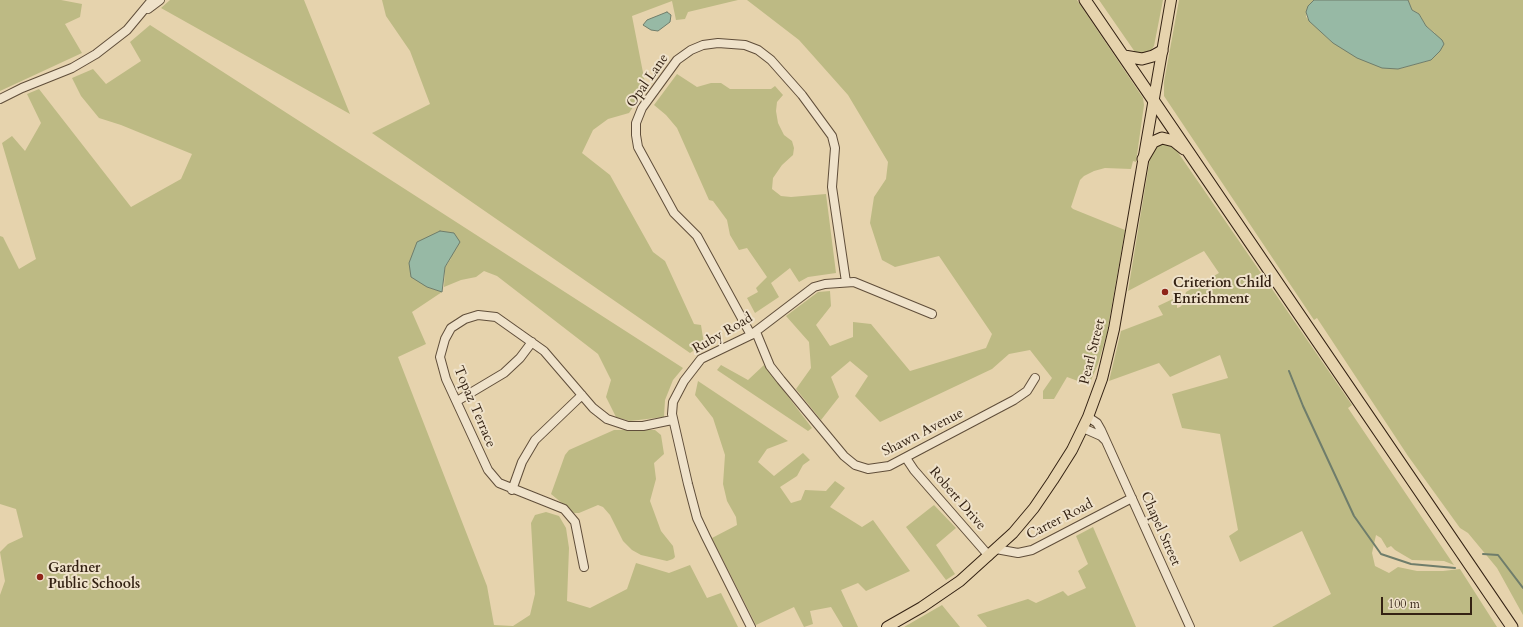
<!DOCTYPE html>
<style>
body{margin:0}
#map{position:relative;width:1523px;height:627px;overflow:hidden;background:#e6d3ad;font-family:Cardo,serif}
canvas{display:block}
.scale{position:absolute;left:1381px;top:597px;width:91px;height:18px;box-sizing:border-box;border:2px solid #342213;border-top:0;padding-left:5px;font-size:12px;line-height:14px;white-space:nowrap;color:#342213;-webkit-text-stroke:3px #efe2ca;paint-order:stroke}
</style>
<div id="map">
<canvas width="1523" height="627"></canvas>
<div class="scale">100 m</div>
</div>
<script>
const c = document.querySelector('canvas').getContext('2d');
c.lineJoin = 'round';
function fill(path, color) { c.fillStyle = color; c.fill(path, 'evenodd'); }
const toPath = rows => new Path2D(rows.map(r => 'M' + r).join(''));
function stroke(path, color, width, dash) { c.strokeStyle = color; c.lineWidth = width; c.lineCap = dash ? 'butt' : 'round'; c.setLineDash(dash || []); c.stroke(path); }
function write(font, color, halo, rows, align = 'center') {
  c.font = font + ' Cardo,serif'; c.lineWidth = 4; c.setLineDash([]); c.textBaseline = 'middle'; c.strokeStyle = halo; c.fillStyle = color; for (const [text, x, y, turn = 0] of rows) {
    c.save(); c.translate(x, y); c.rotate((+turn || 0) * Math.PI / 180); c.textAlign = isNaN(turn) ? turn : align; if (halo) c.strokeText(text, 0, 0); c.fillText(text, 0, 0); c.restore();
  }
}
fill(toPath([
 [0,0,61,0,82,4,80,17,65,24,82,53,0,91],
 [170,0,304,0,350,114,161,8],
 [382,0,738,0,688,12,685,19,676,20,672,1,632,16,646,88,629,113,608,119,593,130,582,153,610,175,653,252,665,261,694,324,701,325,704,344,690,353,372,133,430,104,410,51,386,16],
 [747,0,1077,0,1143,98,1144,105,1136,162,1133,161,1131,169,1105,168,1094,171,1084,176,1080,180,1071,207,1073,209,1125,230,1107,333,1098,364,1089,385,1067,377,1054,399,1043,399,1043,391,1052,378,1030,350,1009,354,992,369,880,422,855,396,868,376,850,361,831,377,839,397,821,420,796,389,811,368,809,342,786,316,818,292,830,291,831,306,816,325,830,346,853,337,853,322,871,324,910,371,986,348,992,334,939,256,895,267,882,260,870,223,874,197,886,179,888,162,848,95,799,40],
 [1099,0,1163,0,1154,46,1150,52,1147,54,1138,54,1135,52],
 [1179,0,1314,0,1308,6,1306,17,1333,43,1398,69,1431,60,1435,33,1426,26,1419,14,1412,10,1408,0,1523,0,1523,615,1497,568,1468,533,1460,528,1408,456,1317,318,1314,320,1164,96,1164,82],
 [150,25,683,368,673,380,665,400,664,417,630,421,616,417,606,397,611,380,598,354,497,276,484,271,476,277,461,280,444,287,445,267,452,257,427,287,442,292,412,312,426,344,398,357,487,586,494,625,513,626,530,615,535,594,531,523,535,515,546,512,559,516,566,528,569,548,567,601,590,608,627,589,636,563,669,573,690,565,707,598,721,593,738,627,0,627,0,595,5,581,0,552,8,544,23,537,16,509,0,504,0,236,3,237,19,269,36,259,2,143,12,136,25,151,41,123,27,94,39,89,131,207,181,179,192,154,121,125,99,118,81,96,72,78,93,69,106,84,141,61,130,42],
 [677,74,697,87,711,83,721,83,730,89,771,89,775,86,783,95,777,102,776,111,778,123,784,135,792,141,794,148,793,155,782,165,773,178,772,189,781,196,791,197,826,194,836,273,808,277,799,282,790,268,771,283,779,297,755,313,747,298,758,292,756,288,767,277,747,248,739,250,730,235,727,220,713,201,709,200,677,128,666,115,654,105],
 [1157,143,1172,144,1177,151,1352,405,1348,408,1454,565,1444,561,1412,560,1395,550,1391,546,1387,548,1381,538,1376,535,1372,553,1375,566,1389,573,1398,567,1417,571,1443,571,1460,569,1497,627,1272,627,1331,594,1302,531,1240,562,1229,536,1238,530,1220,434,1182,428,1172,394,1228,378,1220,355,1170,377,1159,363,1109,381,1121,331,1163,315,1158,306,1177,297,1177,308,1180,307,1183,304,1186,292,1219,273,1204,251,1128,291,1150,158],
 [721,365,748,380,764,365,812,428,808,431,717,370],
 [698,381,788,441,767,449,758,462,774,476,803,453,810,460,803,465,797,476,780,487,791,503,801,500,805,490,826,491,835,481,845,488,830,507,862,527,873,520,910,571,866,591,858,583,841,590,858,627,843,627,831,607,810,611,813,624,804,627,794,607,756,625,712,538,737,525,736,517,727,501,723,484,725,455,713,418,695,395],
 [614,430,655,430,661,435,664,454,654,463,656,479,650,501,661,531,673,546,675,557,673,559,667,561,641,555,632,550,623,541,610,515,603,507,598,505,579,513,574,513,551,494,565,455,569,450],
 [934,505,956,528,936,545,955,574,946,580,906,527],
 [1093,527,1136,627,987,627,977,615,1028,599,1036,603,1063,591,1068,596,1086,588,1078,571,1088,564,1076,536],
 [942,605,960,627,904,627]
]), '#bdba84');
const water = toPath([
 [1314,0,1408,0,1412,10,1419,14,1426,26,1442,40,1444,44,1440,51,1431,60,1398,69,1382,68,1357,58,1333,43,1309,21,1306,12,1308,6,1314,0],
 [667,12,671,15,670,22,658,31,651,30,643,25,647,20,667,12],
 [440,231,454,233,460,242,445,267,442,292,427,287,411,277,409,263,417,242,440,231]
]);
fill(water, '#97b9a5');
stroke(water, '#6f7d6b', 1);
stroke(toPath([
 [1289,371,1303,406,1354,516,1381,554,1411,564,1455,568],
 [1483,554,1498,555,1523,588]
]), '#6f7d6b', 2);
const minor = toPath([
 [148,9,160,0],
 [0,99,22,88,72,68,96,54,127,30,152,0],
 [756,332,770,366,781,380,844,456,855,465,868,469,889,466,1014,400,1027,391,1035,378],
 [751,335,697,236,674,213,638,147,636,135,636,123,642,108,677,60,691,50,703,45,718,43,745,45,758,50,771,60,802,95,832,136,835,148,832,187,846,282],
 [457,401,504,373,520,358,532,342],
 [1088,417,1097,423,1101,430,1190,627],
 [1083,428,1101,436,1105,440],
 [906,458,914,470,989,556],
 [512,490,522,462,535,440,582,395],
 [996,549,1018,553,1032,550,1132,498],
 [584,567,575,522,564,509,499,483,488,470,446,379,440,357,445,339,451,328,465,319,478,315,496,317,544,351,593,408,607,419,628,426,643,426,672,420],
 [751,627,706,537,697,518,688,484,672,414,673,402,684,381,701,359,751,335,814,287,825,284,854,282,932,314]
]);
const major = toPath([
 [887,627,922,607,960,581,1013,533,1034,508,1053,480,1072,450,1088,417,1102,379,1114,329,1171,0]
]);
const highway = toPath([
 [1085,0,1512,627],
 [1124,56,1142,59,1153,56,1162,51],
 [1143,159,1153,142,1162,138,1174,141,1184,149]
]);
stroke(minor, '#604e3a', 10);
stroke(major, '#342213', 12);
stroke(highway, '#342213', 13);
stroke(minor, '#efe2ca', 8);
stroke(major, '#e6d3ad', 10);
stroke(highway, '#e6d3ad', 11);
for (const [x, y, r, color] of [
 [1165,292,4,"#8f2418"],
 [40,577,4,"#8f2418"]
]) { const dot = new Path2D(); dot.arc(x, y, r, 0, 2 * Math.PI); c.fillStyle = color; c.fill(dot); stroke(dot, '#efe2ca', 1.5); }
write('14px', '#342213', '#efe2ca', [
 ["Opal Lane",648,81,-55],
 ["Ruby Road",723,334,-30],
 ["Pearl Street",1093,352,-76],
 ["Topaz Terrace",474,407,67],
 ["Shawn Avenue",923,433,-27],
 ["Robert Drive",957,499,49],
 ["Carter Road",1060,520,-27],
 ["Chapel Street",1160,529,66]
]);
write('bold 14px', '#342213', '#efe2ca', [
 ["Criterion Child",1173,284],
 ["Enrichment",1173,300],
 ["Gardner",48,569],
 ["Public Schools",48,585]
], 'left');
</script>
